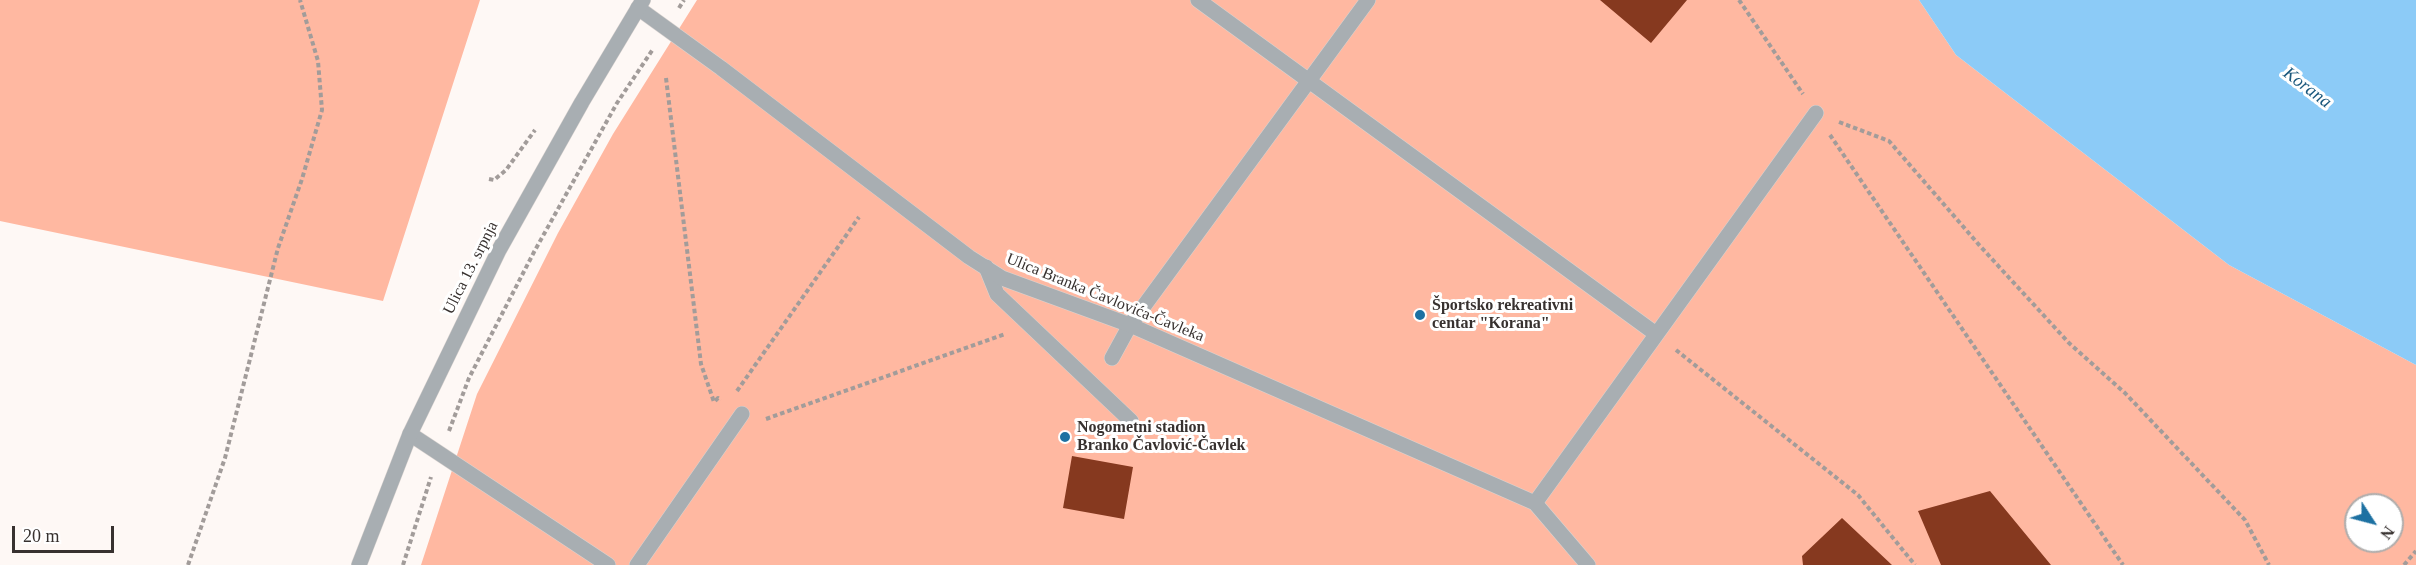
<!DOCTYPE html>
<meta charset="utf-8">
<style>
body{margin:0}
#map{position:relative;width:2416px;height:565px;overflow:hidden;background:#fef8f5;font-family:Georgia,serif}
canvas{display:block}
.north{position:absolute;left:2344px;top:493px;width:60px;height:60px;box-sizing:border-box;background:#fff;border:2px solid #afadac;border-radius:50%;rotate:126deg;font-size:16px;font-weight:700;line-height:24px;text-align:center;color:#37312f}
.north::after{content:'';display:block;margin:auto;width:21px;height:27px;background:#1d71a2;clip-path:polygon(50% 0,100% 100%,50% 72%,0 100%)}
.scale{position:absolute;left:12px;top:526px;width:102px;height:27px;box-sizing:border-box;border:3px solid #37312f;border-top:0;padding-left:8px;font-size:18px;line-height:21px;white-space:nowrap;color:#37312f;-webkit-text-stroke:4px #fff;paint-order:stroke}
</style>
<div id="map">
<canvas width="2416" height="565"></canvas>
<div class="north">N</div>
<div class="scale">20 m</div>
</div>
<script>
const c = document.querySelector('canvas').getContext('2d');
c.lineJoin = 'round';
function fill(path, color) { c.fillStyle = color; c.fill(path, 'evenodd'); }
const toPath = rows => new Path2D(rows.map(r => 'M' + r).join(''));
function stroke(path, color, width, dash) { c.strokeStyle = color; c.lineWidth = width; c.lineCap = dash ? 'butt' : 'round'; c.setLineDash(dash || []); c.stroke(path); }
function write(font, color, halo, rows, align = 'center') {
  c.font = font + ' Georgia,serif'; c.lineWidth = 6; c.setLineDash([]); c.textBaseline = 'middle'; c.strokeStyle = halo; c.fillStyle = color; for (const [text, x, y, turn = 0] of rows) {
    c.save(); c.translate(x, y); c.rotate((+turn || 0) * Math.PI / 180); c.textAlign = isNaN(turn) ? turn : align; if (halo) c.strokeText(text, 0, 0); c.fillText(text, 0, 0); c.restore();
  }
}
fill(toPath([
 [0,0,480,0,383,301,0,221],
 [697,0,1919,0,1956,55,2229,265,2416,365,2416,565,421,565,477,394,558,233,613,134],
 [2356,505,2392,505,2392,541,2356,541]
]), '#ffb8a1');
fill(toPath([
 [1919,0,2416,0,2416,365,2229,265,1956,55]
]), '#8ccbf7');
fill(toPath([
 [1600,0,1687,0,1651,43],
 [1072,456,1133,467,1124,519,1063,508],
 [1990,491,2051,565,1941,565,1918,511],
 [1842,518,1892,565,1803,565,1802,556]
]), '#86391f');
const service = toPath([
 [1198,0,1656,334],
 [986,267,997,294,1131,421],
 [1112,358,1130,325,1368,0],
 [410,434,608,565],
 [1535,503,1816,113],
 [637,565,742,414]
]);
const minor = toPath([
 [638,8,721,68,969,257,1002,278,1130,325,1535,503,1588,565]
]);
const tertiary = toPath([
 [359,565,410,434,499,250,582,102,643,0]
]);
stroke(service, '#dad4d1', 16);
stroke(minor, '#dad4d1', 16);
stroke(tertiary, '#dad4d1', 16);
stroke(toPath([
 [1739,0,1803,94],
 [679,8,684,0],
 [666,78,701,364,714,402,718,398,721,400],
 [1839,122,1889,141,1980,246,2069,343,2125,393,2245,520,2269,565],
 [1830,135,2123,565],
 [489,179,494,180,506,170,535,130],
 [1676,350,1858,495,1915,565],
 [737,391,859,217],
 [766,419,1005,334],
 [449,431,469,378,534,252,617,103,653,49],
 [188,565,225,458,278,248,302,179,322,110,318,61,300,0],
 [403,565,431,477],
 [2404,565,2416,551]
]), '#a29c9a', 4, [4.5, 3]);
stroke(service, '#a8aeb2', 15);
stroke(minor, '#a8aeb2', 15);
stroke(tertiary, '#a8aeb2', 15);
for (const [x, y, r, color] of [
 [1420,315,6,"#1d71a2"],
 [1065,437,6,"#1d71a2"]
]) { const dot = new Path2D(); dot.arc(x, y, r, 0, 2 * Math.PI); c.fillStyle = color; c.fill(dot); stroke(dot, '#fff', 2); }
write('16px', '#37312f', '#fff', [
 ["Ulica 13. srpnja",471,268,-63],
 ["Ulica Branka Čavlovića-Čavleka",1105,298,22]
]);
write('bold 16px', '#37312f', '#fff', [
 ["Športsko rekreativni",1432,306],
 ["centar \"Korana\"",1432,324],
 ["Nogometni stadion",1077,428],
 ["Branko Čavlović-Čavlek",1077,446]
], 'left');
write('italic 18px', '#1b587d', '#fff', [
 ["Korana",2307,88,37]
]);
</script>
